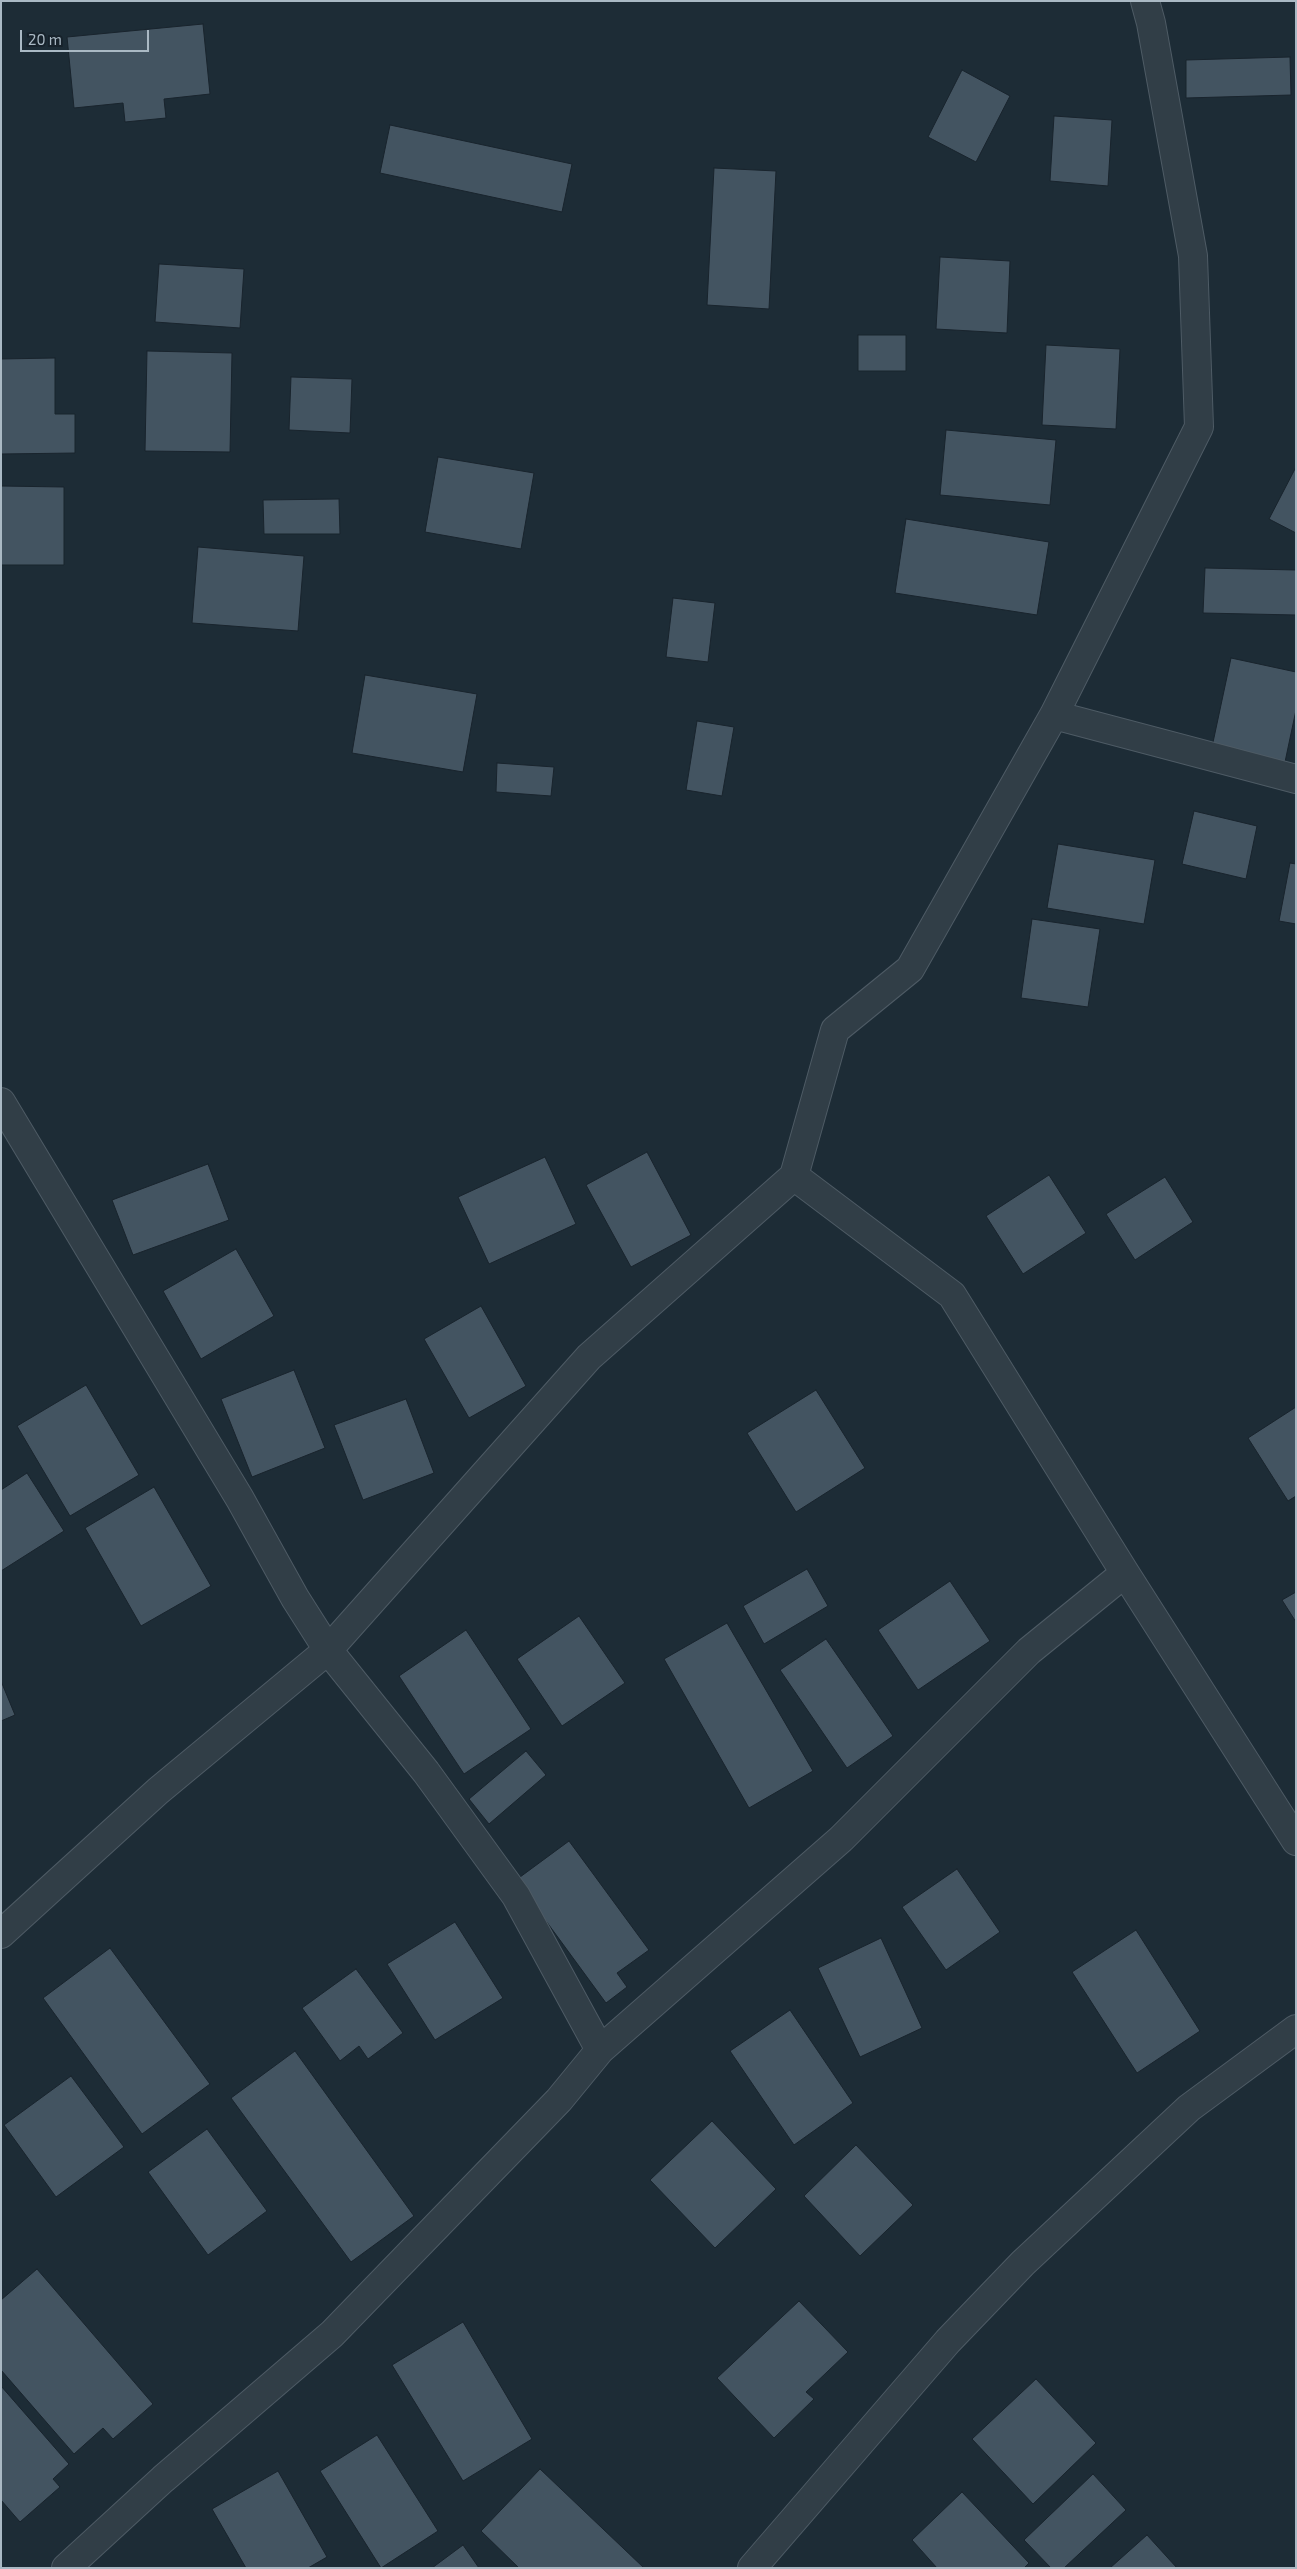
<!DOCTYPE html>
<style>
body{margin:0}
#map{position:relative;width:1297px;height:2569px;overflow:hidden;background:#1d2c36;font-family:"Exo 2",sans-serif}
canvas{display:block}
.frame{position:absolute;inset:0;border:2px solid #aab9c4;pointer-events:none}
.scale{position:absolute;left:20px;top:30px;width:129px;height:22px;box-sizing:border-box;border:2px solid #aab9c4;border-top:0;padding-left:6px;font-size:15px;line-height:18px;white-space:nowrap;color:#aab9c4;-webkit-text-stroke:4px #17222b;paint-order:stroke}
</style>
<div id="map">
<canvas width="1297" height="2569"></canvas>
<div class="frame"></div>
<div class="scale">20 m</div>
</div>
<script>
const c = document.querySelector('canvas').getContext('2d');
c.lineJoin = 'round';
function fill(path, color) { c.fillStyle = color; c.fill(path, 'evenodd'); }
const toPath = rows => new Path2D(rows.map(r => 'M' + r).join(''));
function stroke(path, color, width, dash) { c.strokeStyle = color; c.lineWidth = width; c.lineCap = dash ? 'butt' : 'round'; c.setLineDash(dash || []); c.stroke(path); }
const building = toPath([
 [203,24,210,94,164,99,166,118,125,122,123,103,74,108,67,37,203,24],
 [1290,57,1291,95,1186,98,1186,60,1290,57],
 [962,70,1010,96,976,162,928,137,962,70],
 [1054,116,1112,120,1108,186,1050,181,1054,116],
 [390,125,572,164,562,212,380,173,390,125],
 [714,168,776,171,769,309,707,305,714,168],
 [940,257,1010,261,1007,333,936,329,940,257],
 [159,264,244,269,240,328,155,322,159,264],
 [858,335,906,335,906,371,858,371,858,335],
 [1046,345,1120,349,1116,429,1042,425,1046,345],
 [147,351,232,353,230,452,145,451,147,351],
 [55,358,55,414,75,414,75,453,1,454,1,359,55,358],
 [291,377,352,379,350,433,289,430,291,377],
 [946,430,1056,440,1050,505,940,495,946,430],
 [438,457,534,473,521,549,425,532,438,457],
 [1296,467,1296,533,1269,519,1296,467],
 [1,486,64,487,64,565,1,565,1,486],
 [339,499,340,534,264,534,263,500,339,499],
 [906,519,1049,542,1037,615,895,593,906,519],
 [198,547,304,556,298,631,192,623,198,547],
 [1205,568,1296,570,1296,615,1203,613,1205,568],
 [673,598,715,603,708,662,666,657,673,598],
 [1231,658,1296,672,1296,710,1285,762,1212,747,1231,658],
 [365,675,477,694,463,772,352,753,365,675],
 [697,721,734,727,722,796,686,790,697,721],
 [497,763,554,767,551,796,496,792,497,763],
 [1194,811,1257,826,1246,879,1182,864,1194,811],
 [1058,844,1155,860,1144,924,1047,908,1058,844],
 [1290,863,1296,864,1296,924,1279,921,1290,863],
 [1032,919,1100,929,1088,1007,1021,998,1032,919],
 [647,1152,691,1235,631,1267,586,1185,647,1152],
 [545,1157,576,1224,489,1264,458,1197,545,1157],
 [208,1164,229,1220,133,1255,112,1200,208,1164],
 [1049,1175,1086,1233,1023,1274,986,1216,1049,1175],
 [1165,1177,1193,1222,1135,1260,1106,1214,1165,1177],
 [236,1249,274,1316,201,1359,163,1291,236,1249],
 [481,1306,526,1386,469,1418,424,1339,481,1306],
 [294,1370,325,1448,252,1477,221,1399,294,1370],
 [86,1385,139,1475,70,1516,17,1426,86,1385],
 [816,1390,865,1468,796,1512,747,1433,816,1390],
 [406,1399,434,1473,363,1500,334,1425,406,1399],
 [1296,1407,1296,1496,1288,1501,1248,1438,1296,1407],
 [27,1473,64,1531,1,1571,1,1490,27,1473],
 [154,1487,211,1586,141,1626,85,1528,154,1487],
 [807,1569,828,1606,764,1644,743,1606,807,1569],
 [950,1581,990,1641,918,1690,878,1630,950,1581],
 [1296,1592,1296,1622,1282,1600,1296,1592],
 [579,1616,625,1683,562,1726,517,1659,579,1616],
 [727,1623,813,1771,749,1808,664,1659,727,1623],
 [466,1630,531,1729,464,1774,399,1676,466,1630],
 [826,1639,893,1736,847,1768,780,1670,826,1639],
 [1,1681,15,1715,1,1721,1,1681],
 [526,1751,546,1775,489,1824,469,1799,526,1751],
 [569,1841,649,1950,617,1973,627,1987,606,2003,516,1880,569,1841],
 [957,1869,1000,1932,946,1970,902,1907,957,1869],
 [455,1922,503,1998,435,2040,387,1964,455,1922],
 [1136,1930,1200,2031,1137,2073,1072,1972,1136,1930],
 [881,1938,922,2028,860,2057,818,1968,881,1938],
 [110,1948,210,2084,142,2134,43,1998,110,1948],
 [356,1969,403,2033,368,2059,359,2046,340,2061,302,2008,356,1969],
 [790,2010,853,2103,794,2145,730,2051,790,2010],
 [295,2051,414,2216,351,2262,231,2098,295,2051],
 [71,2076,124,2147,56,2197,4,2125,71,2076],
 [712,2121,776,2189,715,2248,650,2180,712,2121],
 [207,2129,267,2211,208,2255,148,2172,207,2129],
 [856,2145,913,2205,860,2256,804,2196,856,2145],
 [37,2269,153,2404,113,2439,103,2428,74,2454,1,2370,1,2300,37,2269],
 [799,2301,848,2352,806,2392,814,2399,774,2438,717,2378,799,2301],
 [463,2322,532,2439,463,2481,392,2365,463,2322],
 [1036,2379,1096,2443,1033,2504,972,2439,1036,2379],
 [1,2386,69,2464,53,2479,60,2487,20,2522,1,2500,1,2386],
 [377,2435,438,2531,381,2568,320,2471,377,2435],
 [540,2469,644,2568,519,2568,481,2531,540,2469],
 [278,2471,327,2557,308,2568,246,2568,212,2509,278,2471],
 [1093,2474,1126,2510,1064,2568,1051,2568,1024,2540,1093,2474],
 [962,2492,1029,2563,1024,2568,937,2568,912,2540,962,2492],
 [1147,2535,1177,2568,1110,2568,1147,2535],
 [463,2545,479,2568,432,2568,463,2545]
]);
fill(building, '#435461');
stroke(building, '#19242d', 1);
const minor = toPath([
 [1054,715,1296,779],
 [1,1102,240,1499,295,1598,328,1650,426,1772,516,1896,600,2050],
 [794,1176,952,1295,1125,1573,1296,1841],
 [1,1934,158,1791,328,1650,589,1357,794,1176,835,1030,910,969,1054,715,1199,427,1193,256,1151,23,1145,1],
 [66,2568,163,2479,332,2334,559,2100,600,2050,841,1839,1029,1651,1125,1573],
 [752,2568,948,2341,1023,2263,1189,2108,1296,2029]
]);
stroke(minor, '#4e5b65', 30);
stroke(minor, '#313e47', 28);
</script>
